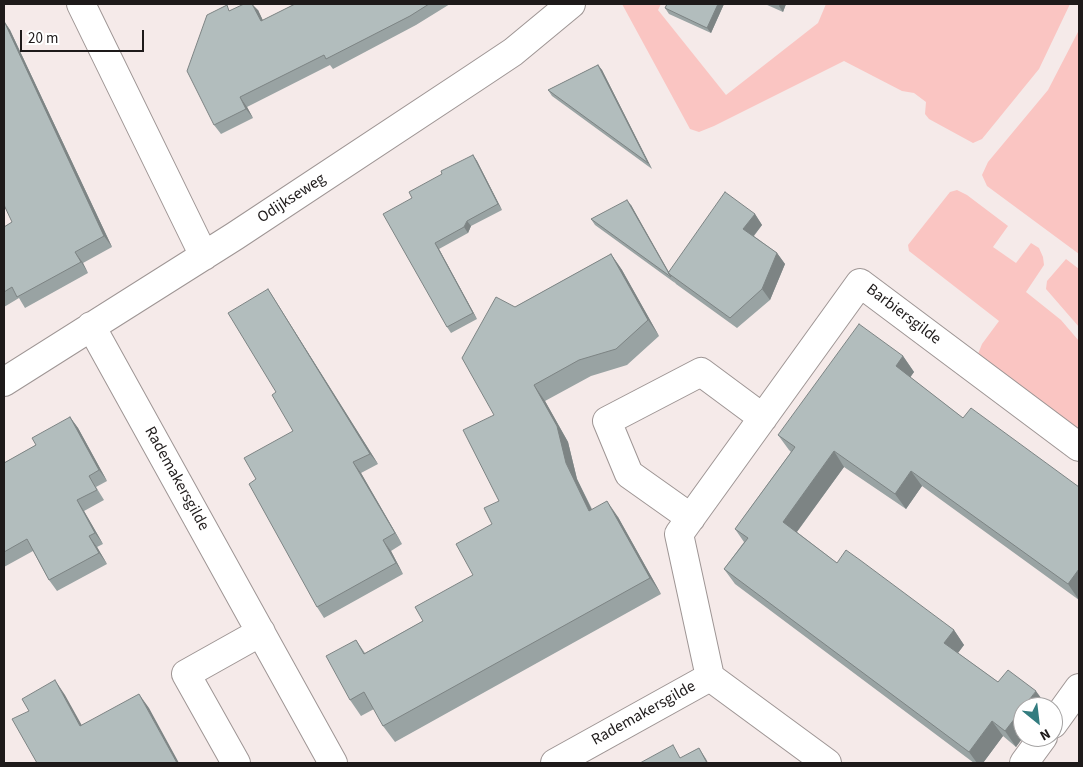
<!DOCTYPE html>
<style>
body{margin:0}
#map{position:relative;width:1083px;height:767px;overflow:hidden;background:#f5eae9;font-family:"Source Sans 3",sans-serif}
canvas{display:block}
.frame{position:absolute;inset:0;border:5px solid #1e1a1a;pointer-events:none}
.north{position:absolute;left:1013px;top:697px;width:50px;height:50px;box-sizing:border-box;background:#fff;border:1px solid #a5a3a3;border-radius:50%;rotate:151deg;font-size:14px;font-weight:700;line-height:20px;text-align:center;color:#1e1a1a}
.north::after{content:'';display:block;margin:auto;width:18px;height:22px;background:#337c7f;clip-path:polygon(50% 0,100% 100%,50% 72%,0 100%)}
.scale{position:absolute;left:20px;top:30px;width:124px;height:22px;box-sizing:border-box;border:2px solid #1e1a1a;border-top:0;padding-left:6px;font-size:15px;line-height:18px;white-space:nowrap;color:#1e1a1a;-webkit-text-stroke:4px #fff;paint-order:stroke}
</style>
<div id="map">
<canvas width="1083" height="767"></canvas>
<div class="frame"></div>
<div class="north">N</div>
<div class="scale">20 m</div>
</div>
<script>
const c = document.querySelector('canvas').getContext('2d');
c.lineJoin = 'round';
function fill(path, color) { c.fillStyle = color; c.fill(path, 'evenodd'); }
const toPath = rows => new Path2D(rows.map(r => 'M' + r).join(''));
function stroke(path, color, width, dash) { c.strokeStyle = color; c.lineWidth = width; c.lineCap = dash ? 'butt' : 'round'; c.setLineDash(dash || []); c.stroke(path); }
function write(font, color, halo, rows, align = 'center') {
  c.font = font + ' "Source Sans 3",sans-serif'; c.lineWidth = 4.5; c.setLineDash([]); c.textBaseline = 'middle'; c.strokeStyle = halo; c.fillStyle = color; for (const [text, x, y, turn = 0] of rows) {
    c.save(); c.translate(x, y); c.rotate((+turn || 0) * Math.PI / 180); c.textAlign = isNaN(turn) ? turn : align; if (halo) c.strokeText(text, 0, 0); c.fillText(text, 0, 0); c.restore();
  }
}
fill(toPath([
 [622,4,661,4,658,10,726,95,818,23,826,4,1070,4,1039,69,982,139,973,143,929,119,925,114,926,102,914,93,902,91,844,61,714,126,699,132,690,129],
 [1079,30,1079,254,987,186,982,175,988,162,1048,90],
 [957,190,967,195,1008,226,993,247,1016,263,1031,243,1039,248,1043,257,1044,265,1026,292,1061,320,1079,341,1079,435,978,354,982,344,999,321,909,251,908,245,950,192],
 [1066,259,1079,269,1079,327,1046,289,1047,281]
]), '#fac5c2');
const minor = toPath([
 [81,4,204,256],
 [91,326,333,763],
 [4,382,235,236,474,78,513,52,571,4],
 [691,518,629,474,607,421,701,372,763,418],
 [710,677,679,534,860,283,1079,447],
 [710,677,827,763],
 [1053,724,1079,688],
 [236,763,186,674,261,632],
 [555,763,710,677],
 [1024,763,1043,737]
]);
stroke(minor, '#9e9594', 30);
stroke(minor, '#fff', 28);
fill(toPath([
 [295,4,450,4,416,25,333,69,330,65,247,107,253,118,221,134,214,125,230,10,258,10,263,21],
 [667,4,724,4,711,33,669,14,665,8],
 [765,4,786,4,783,12],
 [4,21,10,30,112,247,83,263,88,273,25,308,19,298,4,307,4,227,12,222],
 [598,65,602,70,652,169,552,96,548,90],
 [473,155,477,161,502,210,471,226,468,233,439,249,477,319,451,333,447,327,412,198,442,174],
 [631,205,668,272,755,214,762,225,754,236,777,253,785,264,770,300,737,328,676,284,673,280,675,283,595,225,591,219],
 [611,254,622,270,659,336,627,365,591,376,545,401,568,442,577,479,592,509,618,517,661,594,395,742,383,726,374,709,361,716,350,700,356,640,365,653,423,621,473,575,492,524,499,501,494,415,515,307],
 [268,289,378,464,361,473,402,544,391,551,403,574,324,618,317,607,293,431,276,392],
 [903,356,914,372,910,377,963,418,1079,487,1079,600,922,486,906,509,844,467,797,532,837,563,954,630,964,645,958,653,998,682,1047,706,1016,747,1003,736,983,763,974,763,735,584,724,569,744,542,735,529,791,452,789,450,778,435],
 [70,417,78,428,107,481,96,487,104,500,84,511,103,544,97,547,107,564,57,591,49,580,33,551,4,567,4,463,36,445]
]), '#99a3a3');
fill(toPath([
 [252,4,258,10,268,31,261,21],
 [718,4,724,4,711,33,707,28],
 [780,4,786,4,783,12,779,6],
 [4,21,10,30,112,247,104,236],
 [598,65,602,70,652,169,648,163],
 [240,97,247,107,253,118,246,109],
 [473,155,477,161,502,210,498,204],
 [627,200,631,205,670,274,668,273],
 [755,214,762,225,751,239,743,229],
 [467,221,471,226,468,233,464,227],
 [435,243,439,249,477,319,473,313],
 [75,252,83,263,88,273,81,262],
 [777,253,785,264,770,300,762,289],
 [611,254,622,270,659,336,648,320],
 [268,289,275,300,378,464,370,454],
 [903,356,914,372,907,382,896,366],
 [534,385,545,401,568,442,577,479,600,527,589,511,566,463],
 [70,417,78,428,107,481,99,470],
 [834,451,844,467,793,537,783,522],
 [353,462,361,473,402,544,395,533],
 [911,471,922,486,906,509,895,494],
 [77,500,84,511,103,544,95,533],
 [607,501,618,517,661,594,650,578],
 [89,536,97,547,107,564,99,553],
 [383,540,391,551,403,574,396,563],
 [1079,569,1079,600,1068,584],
 [954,630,964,645,954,658,944,643],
 [55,680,65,695,90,740,80,726],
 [1036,691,1047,706,1046,707,1023,707],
 [139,694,149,708,179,763,177,763],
 [1023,708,1023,737,1016,747,1005,731],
 [992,721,1003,736,983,763,977,763,969,752],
 [699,748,706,759,708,763,707,763]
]), '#7d8484');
const building = toPath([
 [244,4,252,4,261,21,295,4,429,4,410,16,326,59,324,55,240,97,246,109,214,125,187,71,207,15,227,5,229,11,244,4],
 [667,4,718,4,707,28,665,8,667,4],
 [4,21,104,236,75,252,81,262,17,297,12,287,4,292,4,227,12,222,4,205,4,21],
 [598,65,648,163,548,90,598,65],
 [473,155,498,204,467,221,464,227,435,243,473,313,447,327,383,214,412,198,409,192,442,174,441,171,473,155],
 [725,192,755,214,743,229,777,253,762,289,730,318,668,273,725,192],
 [627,200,671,277,591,219,627,200],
 [611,254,648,320,616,349,579,360,534,385,557,426,566,463,589,511,607,501,650,578,383,726,364,692,350,700,326,656,356,640,364,654,423,621,415,607,473,575,456,544,492,524,484,508,499,501,463,430,494,415,462,358,496,297,515,307,611,254],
 [268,289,370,454,353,462,395,533,383,540,396,563,317,607,249,484,256,479,244,458,293,431,272,395,276,392,228,313,268,289],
 [859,324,903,356,896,366,963,418,971,408,1079,487,1079,569,1068,584,911,471,895,494,834,451,783,522,837,563,846,550,860,560,954,630,944,643,998,682,1008,670,1036,691,1005,731,992,721,969,752,724,569,748,538,735,529,795,447,778,435,859,324],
 [70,417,99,470,89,476,97,490,77,500,95,533,89,536,99,553,49,580,27,539,4,552,4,463,36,445,32,438,70,417],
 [55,680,80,726,139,694,177,763,37,763,12,719,29,711,22,699,55,680],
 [673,745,680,758,699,748,707,763,640,763,673,745]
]);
fill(building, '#b2bdbd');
stroke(building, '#7d8484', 1);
write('16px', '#1e1a1a', '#fff', [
 ["Odijkseweg",292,199,-33],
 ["Barbiersgilde",903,315,37],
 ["Rademakersgilde",176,479,61],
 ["Rademakersgilde",644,714,-29]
]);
</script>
